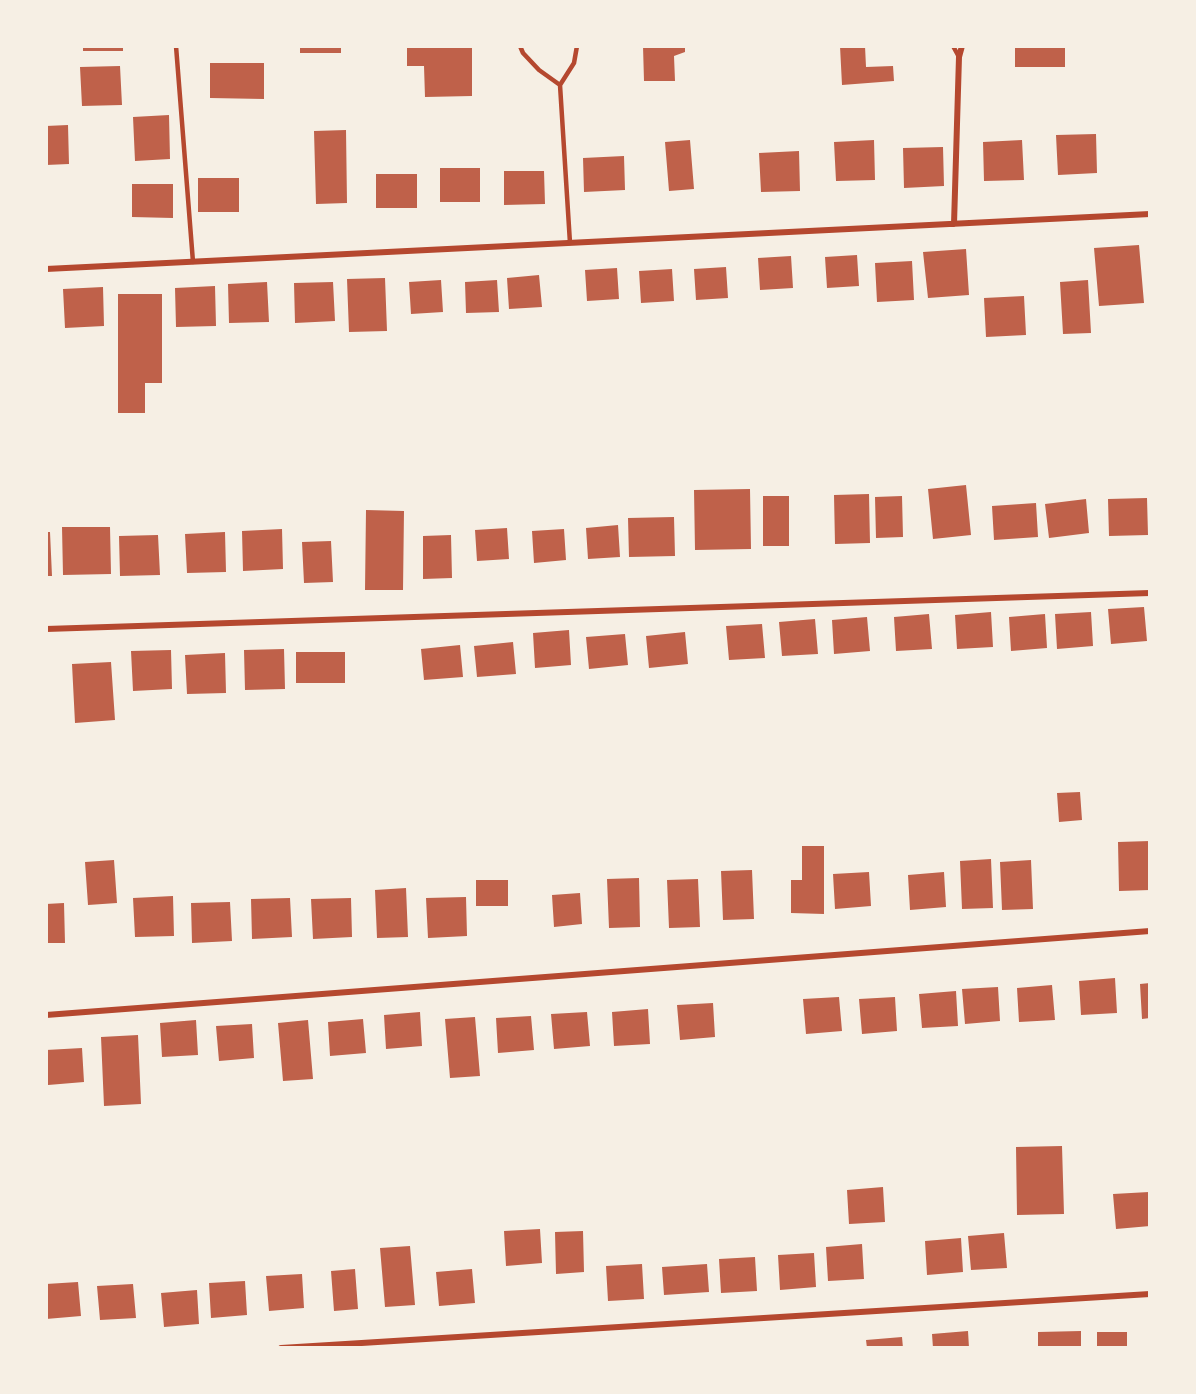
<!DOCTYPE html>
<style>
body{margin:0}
#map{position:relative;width:1196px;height:1394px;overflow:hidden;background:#f6efe4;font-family:"IBM Plex Sans",sans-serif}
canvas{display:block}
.frame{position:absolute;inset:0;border:48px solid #f6efe4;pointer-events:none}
</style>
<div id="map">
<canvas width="1196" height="1394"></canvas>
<div class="frame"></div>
</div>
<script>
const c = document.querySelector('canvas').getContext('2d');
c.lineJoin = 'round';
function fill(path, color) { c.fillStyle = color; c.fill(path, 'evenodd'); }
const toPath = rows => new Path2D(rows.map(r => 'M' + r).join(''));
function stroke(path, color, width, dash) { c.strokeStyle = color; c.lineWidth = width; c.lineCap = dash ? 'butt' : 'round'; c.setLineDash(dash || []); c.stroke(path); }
fill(toPath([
 [83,46,123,46,123,51,83,51],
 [300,46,341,46,341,53,300,53],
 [643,46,685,46,685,52,674,56,675,81,644,81],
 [840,46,865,46,866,67,893,66,894,81,842,85],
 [1015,46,1065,46,1065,67,1015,67],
 [407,48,472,48,472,96,425,97,424,66,407,66],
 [210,63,264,63,264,99,210,98],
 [120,66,122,105,82,106,80,67],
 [169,115,170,159,135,161,133,117],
 [68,125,69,164,46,165,46,126],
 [346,130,347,203,316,204,314,131],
 [1096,134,1097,173,1058,175,1056,135],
 [690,140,694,189,669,191,665,142],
 [874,140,875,180,836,181,834,142],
 [1022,140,1024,180,984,181,983,142],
 [943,147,944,186,904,188,903,148],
 [799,151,800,191,761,192,759,153],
 [624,156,625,190,584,192,583,158],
 [440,168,480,168,480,202,440,202],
 [504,171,544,171,545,204,504,205],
 [376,174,417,174,417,208,376,208],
 [198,178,239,178,239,212,198,212],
 [132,184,173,184,173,218,132,217],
 [1139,245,1144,303,1099,306,1094,248],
 [966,249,969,295,928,298,923,252],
 [857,255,859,286,827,288,825,257],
 [791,256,793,288,760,290,758,258],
 [912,261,914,300,877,302,875,263],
 [726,267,728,298,696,300,694,269],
 [617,268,619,299,587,301,585,270],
 [672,269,674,301,641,303,639,271],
 [539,275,542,307,509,309,507,278],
 [385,278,387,331,349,332,347,279],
 [441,280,443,312,411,314,409,282],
 [497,280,499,312,466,313,465,282],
 [1088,280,1091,333,1063,334,1060,282],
 [267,282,269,322,229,323,228,284],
 [333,282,335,321,295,323,294,283],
 [215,286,216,326,176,327,175,288],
 [103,287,104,326,65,328,63,289],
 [118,294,162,294,162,383,145,383,145,413,118,413],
 [1024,296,1026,335,986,337,984,298],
 [966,485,971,535,933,539,928,489],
 [750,489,751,549,695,550,694,490],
 [869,494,870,543,835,544,834,495],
 [763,496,789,496,789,546,763,546],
 [902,496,903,537,876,538,875,497],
 [1147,498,1148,535,1109,536,1108,499],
 [1086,499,1089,533,1049,538,1045,504],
 [1036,503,1038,537,994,540,992,506],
 [366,510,404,511,403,590,365,590],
 [674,517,675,556,629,557,628,518],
 [618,525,620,557,588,559,586,528],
 [62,527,110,527,111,574,63,575],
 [507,528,509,559,477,561,475,530],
 [282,529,283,569,243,571,242,531],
 [564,529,566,560,534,563,532,531],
 [46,532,50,532,52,576,46,576],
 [225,532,226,572,187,573,185,534],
 [158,535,160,575,120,576,119,536],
 [451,535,452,578,423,579,423,536],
 [331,541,333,582,304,583,302,542],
 [1144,607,1147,641,1111,644,1108,609],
 [991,612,993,647,957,649,955,615],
 [1091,612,1093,646,1057,649,1055,614],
 [929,614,932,649,896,651,894,617],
 [1045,614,1047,648,1011,651,1009,617],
 [867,617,870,651,834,654,832,620],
 [815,619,818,654,782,656,779,622],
 [762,624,765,658,729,660,726,626],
 [569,630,571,665,535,668,533,633],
 [685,632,688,664,649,668,646,636],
 [625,634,628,665,589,669,586,637],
 [513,642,516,674,477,677,474,646],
 [460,645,463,677,424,680,421,649],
 [284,649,285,689,245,690,244,650],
 [171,650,172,689,133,691,131,651],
 [296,652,345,652,345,683,296,683],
 [225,653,226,693,187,694,185,655],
 [111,662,115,720,75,723,72,664],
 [1080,792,1082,820,1059,822,1057,793],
 [1150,841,1150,890,1119,891,1118,842],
 [802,846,824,846,824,914,791,913,791,880,802,880],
 [991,859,993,908,962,909,960,861],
 [114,860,117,903,88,905,85,862],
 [1031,860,1033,909,1002,910,1000,862],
 [752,870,754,919,723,920,721,871],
 [869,872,871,906,835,909,833,874],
 [944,872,946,907,910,910,908,875],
 [639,878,640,927,609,928,607,879],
 [698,879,700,927,669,928,667,880],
 [476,880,508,880,508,906,476,906],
 [406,888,408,937,377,938,375,890],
 [580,893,582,924,554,927,552,895],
 [173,896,174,936,135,937,133,898],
 [466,897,467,936,428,938,426,898],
 [290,898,292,937,252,939,251,899],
 [351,898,352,937,313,939,311,899],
 [230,902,232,941,192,943,191,903],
 [64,903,65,943,46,943,46,904],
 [1115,978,1117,1013,1081,1015,1079,981],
 [1150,983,1150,1018,1142,1019,1140,984],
 [1052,985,1055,1020,1019,1022,1017,988],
 [998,987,1000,1021,965,1024,962,989],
 [956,991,958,1026,922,1028,919,994],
 [839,997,842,1031,806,1034,803,999],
 [895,997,897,1031,862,1034,859,999],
 [713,1003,715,1037,680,1040,677,1005],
 [648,1009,650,1044,614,1046,612,1012],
 [420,1012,422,1046,386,1049,384,1015],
 [587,1012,590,1046,554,1049,551,1014],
 [531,1016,534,1050,498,1053,496,1018],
 [475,1017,480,1076,450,1078,445,1019],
 [363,1019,366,1053,330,1056,328,1022],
 [196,1020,198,1055,162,1057,160,1023],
 [308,1020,313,1079,283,1081,278,1023],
 [252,1024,254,1058,219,1061,216,1026],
 [138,1035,141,1104,104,1106,101,1037],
 [82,1048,84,1082,48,1085,46,1050],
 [1062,1146,1064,1214,1017,1215,1016,1147],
 [883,1187,885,1222,849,1224,847,1190],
 [1149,1192,1150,1226,1116,1229,1113,1194],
 [540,1229,542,1263,506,1266,504,1231],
 [583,1231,584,1272,556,1274,555,1232],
 [1004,1233,1007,1268,971,1270,968,1236],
 [961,1238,963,1272,927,1275,925,1241],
 [862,1244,864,1279,828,1281,826,1247],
 [410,1246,415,1305,385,1307,380,1248],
 [814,1253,816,1287,780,1290,778,1255],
 [755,1257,757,1291,721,1293,719,1259],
 [642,1264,644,1299,608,1301,606,1266],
 [707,1264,709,1292,664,1295,662,1267],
 [355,1269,358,1309,334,1311,331,1271],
 [472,1269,475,1303,439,1306,436,1272],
 [302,1274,304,1308,269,1311,266,1276],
 [245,1281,247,1315,211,1318,209,1283],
 [78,1282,81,1316,46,1319,46,1284],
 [133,1284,136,1318,100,1320,97,1286],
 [197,1290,199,1324,164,1327,161,1293],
 [968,1331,969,1348,933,1348,932,1334],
 [1081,1331,1081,1348,1038,1348,1038,1332],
 [1097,1332,1127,1332,1127,1348,1097,1348],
 [902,1337,903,1348,867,1348,866,1340]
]), '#bf614a');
stroke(toPath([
 [176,46,193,262],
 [520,46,523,53,539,70,560,85],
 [953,46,959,57],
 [570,243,560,85,574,63,577,46]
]), '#b5482f', 4.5);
stroke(toPath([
 [954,224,959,57,962,46],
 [46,269,1150,214],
 [46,629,1150,593],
 [46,1015,1150,931],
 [281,1348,1150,1294]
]), '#b5482f', 6);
</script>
